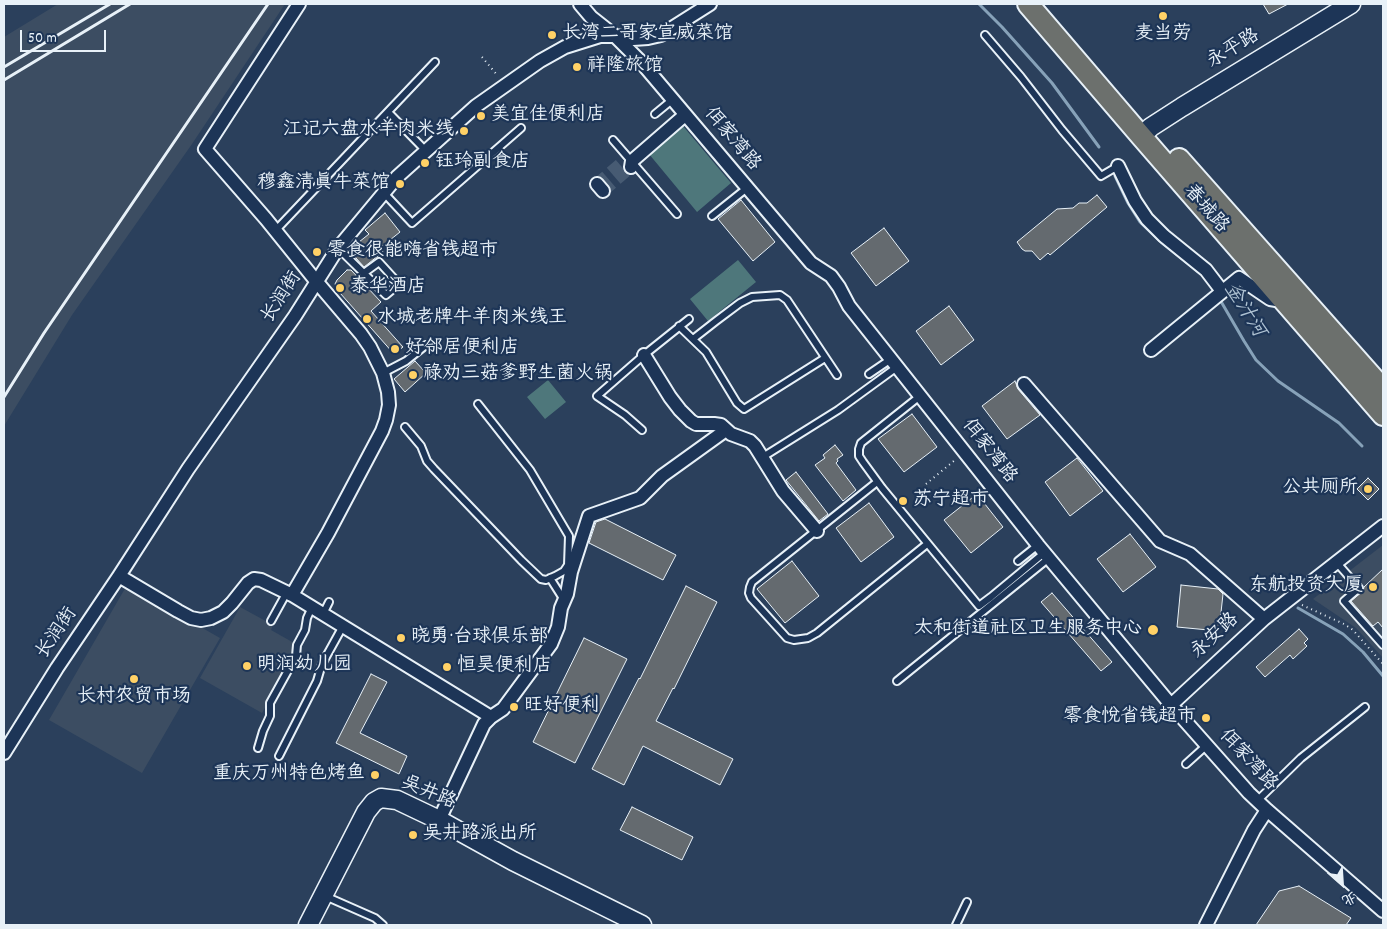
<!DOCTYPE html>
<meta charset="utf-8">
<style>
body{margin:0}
#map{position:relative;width:1387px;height:929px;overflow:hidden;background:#2b405c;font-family:Dekko,"LXGW WenKai TC",sans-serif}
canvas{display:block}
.frame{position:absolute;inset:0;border:5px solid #e8f1f8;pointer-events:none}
.north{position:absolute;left:1317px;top:859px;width:50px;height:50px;-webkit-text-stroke:4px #1d3557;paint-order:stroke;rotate:154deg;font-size:14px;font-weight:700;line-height:20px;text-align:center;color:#e8f1f8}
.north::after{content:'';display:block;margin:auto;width:18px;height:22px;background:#e8f1f8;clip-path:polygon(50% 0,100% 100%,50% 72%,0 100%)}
.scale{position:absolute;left:20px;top:30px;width:86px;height:22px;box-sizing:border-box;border:2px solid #e8f1f8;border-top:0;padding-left:6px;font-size:15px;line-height:18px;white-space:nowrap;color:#e8f1f8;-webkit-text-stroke:4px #1d3557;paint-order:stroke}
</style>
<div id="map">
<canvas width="1387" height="929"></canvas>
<div class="frame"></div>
<div class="north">北</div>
<div class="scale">50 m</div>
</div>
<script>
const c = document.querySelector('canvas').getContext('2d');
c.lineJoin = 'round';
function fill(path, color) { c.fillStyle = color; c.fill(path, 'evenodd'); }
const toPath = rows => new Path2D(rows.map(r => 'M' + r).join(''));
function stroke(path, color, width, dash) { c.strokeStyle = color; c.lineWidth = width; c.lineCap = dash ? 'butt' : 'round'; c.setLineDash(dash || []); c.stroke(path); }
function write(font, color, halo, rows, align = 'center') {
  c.font = font + ' Dekko,"LXGW WenKai TC",sans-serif'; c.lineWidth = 4.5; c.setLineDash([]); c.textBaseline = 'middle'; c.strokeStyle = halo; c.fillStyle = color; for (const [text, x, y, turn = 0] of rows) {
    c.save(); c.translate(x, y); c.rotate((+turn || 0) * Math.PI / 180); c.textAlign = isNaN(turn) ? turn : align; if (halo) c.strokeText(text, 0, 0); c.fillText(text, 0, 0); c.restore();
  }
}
fill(toPath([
 [58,4,285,4,192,144,72,315,4,426,4,37],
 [1383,545,1383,658,1356,628,1313,599],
 [127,585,220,638,142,773,49,720],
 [240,607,273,625,271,630,294,643,295,655,262,713,200,678]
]), '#3c4d62');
fill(toPath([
 [683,126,731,183,697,212,649,154],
 [738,260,756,282,708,321,690,299],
 [548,380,566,402,545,419,527,397]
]), '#4e777b');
stroke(toPath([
 [979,4,1002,27,1052,83,1099,147],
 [1115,176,1128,203,1140,222,1161,242,1200,273],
 [1219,298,1244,341,1256,360,1278,381,1339,423,1362,446],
 [1298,608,1343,634,1363,652,1383,676]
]), '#87a2b9', 3);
const building = toPath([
 [1263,4,1288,4,1269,14,1263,4],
 [1097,195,1107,207,1050,255,1048,253,1040,260,1032,251,1025,251,1022,249,1017,242,1057,209,1073,208,1079,203,1087,203,1097,195],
 [741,200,775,242,753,261,718,219,741,200],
 [385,213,400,232,380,248,383,252,364,267,349,250,369,234,365,230,385,213],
 [884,228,909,261,876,286,851,253,884,228],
 [347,270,351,270,381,302,371,311,403,347,394,354,340,293,335,284,337,280,347,270],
 [949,306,974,340,941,365,916,331,949,306],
 [415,361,426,373,405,392,394,379,415,361],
 [1015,381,1018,389,1040,415,1007,439,982,406,1015,381],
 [912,414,937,447,904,472,878,439,912,414],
 [835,445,843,455,837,459,838,461,836,463,856,490,843,501,815,465,825,458,823,455,835,445],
 [1077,458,1103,491,1070,516,1045,482,1077,458],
 [796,472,828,514,819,521,786,480,796,472],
 [1368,478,1379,489,1368,500,1357,489,1368,478],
 [977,494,1003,527,971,553,944,520,977,494],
 [869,503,894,537,861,562,836,528,869,503],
 [605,519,676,555,663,580,589,543,596,522,605,519],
 [1130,534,1156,567,1123,592,1097,559,1130,534],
 [792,561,819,596,785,623,757,589,792,561],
 [1383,569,1383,628,1378,622,1373,626,1351,601,1363,591,1364,587,1383,569],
 [1181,585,1218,589,1223,594,1219,631,1177,627,1181,585],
 [686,586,717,602,674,689,673,688,656,721,733,759,720,785,643,746,624,785,592,769,639,678,640,679,686,586],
 [1052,593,1112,662,1101,671,1041,602,1052,593],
 [1299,629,1308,639,1304,643,1307,646,1293,659,1290,655,1265,677,1256,667,1299,629],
 [584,638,627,659,575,763,533,742,584,638],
 [371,674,387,682,360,733,407,756,399,774,336,743,371,674],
 [632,807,693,837,682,860,620,830,632,807],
 [1299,886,1351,918,1346,925,1256,925,1279,891,1299,886]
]);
fill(building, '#646a6f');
stroke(building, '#e8f1f8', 1);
stroke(toPath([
 [597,184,625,160],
 [603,191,631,167]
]), '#475b73', 12, [12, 6]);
const lane = toPath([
 [985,35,1021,77,1062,130,1101,176,1113,169],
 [388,112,426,151],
 [655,114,672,100],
 [613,140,677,214],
 [384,193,412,223,521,128],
 [712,216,747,188],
 [276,230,435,62],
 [338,248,386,295,399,284,379,262,364,273],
 [679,326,706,352,737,403,744,409,825,358],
 [693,339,716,321,740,303,752,297,780,295,787,300,837,375],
 [383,373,406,361,426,345],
 [869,374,891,359],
 [920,396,861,443,859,449,859,456,863,462,882,488,979,606,991,597,1044,553],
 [405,427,421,446,427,461,434,469,521,560,541,579,546,580,555,576,564,571,568,565,569,536,530,470,478,404],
 [642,430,625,415,597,396,644,355,689,319],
 [766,455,838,410,897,367],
 [877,482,752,582,750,587,749,593,751,598,787,638,794,640,808,638,817,633,927,544],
 [1018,561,1038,545],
 [1337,563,1359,588,1344,601,1383,645],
 [550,578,564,600],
 [323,614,329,602],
 [271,621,287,592],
 [897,681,1049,558],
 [258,748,263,731,270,716,270,703,296,656,297,645,305,630,307,618,312,607],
 [279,756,317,681,322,664,343,626],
 [1186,764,1207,745],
 [1257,801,1301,758,1365,707],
 [325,896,375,918,383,925],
 [956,925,967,902]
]);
const street = toPath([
 [580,4,591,17,615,36,641,62,811,263,831,276,839,287,849,306,1038,545,1171,705,1249,793,1267,810,1383,911],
 [1118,166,1135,201,1147,219,1164,236,1206,270,1222,291],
 [631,167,632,161,685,115],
 [597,184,603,191],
 [1151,350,1239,278,1270,299,1282,301],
 [644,355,670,397,680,410,691,421,696,424,714,424,721,425,731,434,750,441,755,446,783,491,817,531],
 [1024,384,1160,541,1190,554,1264,619],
 [119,576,178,611,191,618,201,620,211,618,223,612,232,603,248,583,254,579,261,580,292,595,491,717],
 [292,595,328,533,382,431,386,420,389,405,388,392,383,373,370,347,361,334,316,281,266,219,205,149,299,4],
 [1171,705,1264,619,1383,526],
 [4,753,57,668,119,576,188,469,295,316,338,248,397,177,476,106,540,61,565,47,600,36,615,36,633,39,648,38,661,35,710,4],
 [439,820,484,724,491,717,503,709,551,644,558,627,561,608,567,594,571,572,589,516,640,498,662,476,726,430],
 [1206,925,1254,830,1267,810]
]);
const secondary = toPath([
 [1141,136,1151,127,1182,107,1351,4],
 [308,925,366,812,374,802,381,798,397,800,439,820,513,861,642,925]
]);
const primary = toPath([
 [1028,4,1141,136,1383,415],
 [1179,159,1383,389]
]);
stroke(lane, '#e8f1f8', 10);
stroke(street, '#e8f1f8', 16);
stroke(secondary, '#e8f1f8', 21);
stroke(primary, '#e8f1f8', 24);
stroke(toPath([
 [482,57,498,76],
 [926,484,955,460],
 [1302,605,1344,624,1353,630,1383,664]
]), '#e8f1f8', 2, [1, 4]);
stroke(lane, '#1d3557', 6);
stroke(street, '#1d3557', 12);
stroke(secondary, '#1d3557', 18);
stroke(primary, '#6c706d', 20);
stroke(toPath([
 [4,67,110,4],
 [4,80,130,4],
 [4,397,44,333,268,4]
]), '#e8f1f8', 3);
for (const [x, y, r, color] of [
 [1163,16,5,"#ffd166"],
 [552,35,5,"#ffd166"],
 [577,67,5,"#ffd166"],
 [481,116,5,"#ffd166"],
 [464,131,5,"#ffd166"],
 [425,163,5,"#ffd166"],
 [400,184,5,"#ffd166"],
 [317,252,5,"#ffd166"],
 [340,288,5,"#ffd166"],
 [367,319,5,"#ffd166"],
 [395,349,5,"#ffd166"],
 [413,375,5,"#ffd166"],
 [1368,489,5,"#ffd166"],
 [903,501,5,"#ffd166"],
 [1373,587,5,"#ffd166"],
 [1153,630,6,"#ffd166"],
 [401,638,5,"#ffd166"],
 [247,666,5,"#ffd166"],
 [447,667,5,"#ffd166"],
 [134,679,5,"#ffd166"],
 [514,707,5,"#ffd166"],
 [1206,718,5,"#ffd166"],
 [375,775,5,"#ffd166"],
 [413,835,5,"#ffd166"]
]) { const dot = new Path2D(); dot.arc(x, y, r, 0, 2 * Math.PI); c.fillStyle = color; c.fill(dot); stroke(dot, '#1d3557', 2); }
write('19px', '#e8f1f8', '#1d3557', [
 ["长湾二哥家宣威菜馆",562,35],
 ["麦当劳",1163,35,"center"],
 ["祥隆旅馆",587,67],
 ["美宜佳便利店",491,116],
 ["江记六盘水羊肉米线",454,131,"right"],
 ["钰玲副食店",435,163],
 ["穆鑫清真牛菜馆",390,184,"right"],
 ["零食很能嗨省钱超市",327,252],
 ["泰华酒店",350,288],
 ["水城老牌牛羊肉米线王",377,319],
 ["好邻居便利店",405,349],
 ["禄劝三菇爹野生菌火锅",423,375],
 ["公共厕所",1358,489,"right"],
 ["苏宁超市",913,501],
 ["东航投资大厦",1363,587,"right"],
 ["太和街道社区卫生服务中心",1142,630,"right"],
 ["晓勇·台球俱乐部",411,638],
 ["明润幼儿园",257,666],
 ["恒昊便利店",457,667],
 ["长村农贸市场",134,698,"center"],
 ["旺好便利",524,707],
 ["零食悦省钱超市",1196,718,"right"],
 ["重庆万州特色烤鱼",365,775,"right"],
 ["吴井路派出所",423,835]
], 'left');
write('19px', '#e8f1f8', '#1d3557', [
 ["永平路",1234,50,-31],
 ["佴家湾路",731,140,50],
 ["春城路",1205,210,49],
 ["长润街",283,298,-57],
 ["佴家湾路",988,452,52],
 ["长润街",58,634,-56],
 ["永安路",1216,637,-43],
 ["佴家湾路",1247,761,47],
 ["吴井路",428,794,23]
]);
write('italic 20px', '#b0c3d3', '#1d3557', [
 ["金汁河",1243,311,58]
]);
</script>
